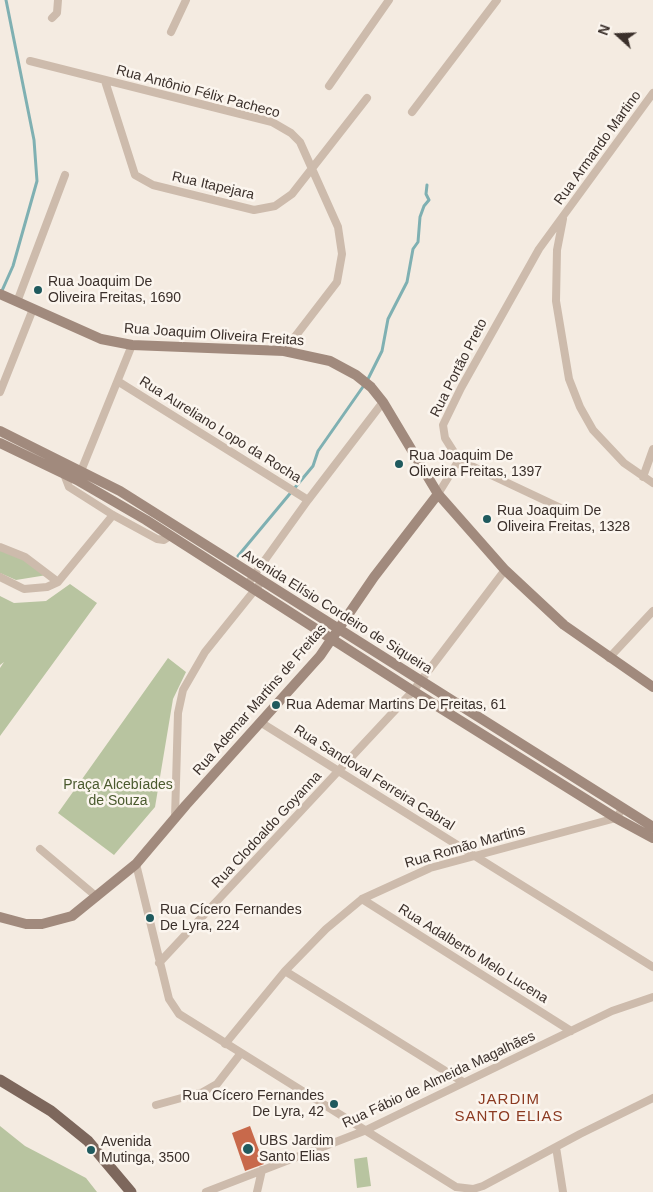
<!DOCTYPE html>
<meta charset="utf-8">
<style>
body{margin:0}
#map{position:relative;width:653px;height:1192px;overflow:hidden;background:#f4ebe1;font-family:Helvetica,sans-serif}
canvas{display:block}
.north{position:absolute;left:593px;top:10px;width:50px;height:50px;-webkit-text-stroke:4px #fbf5ee;paint-order:stroke;rotate:290deg;font-size:14px;font-weight:700;line-height:20px;text-align:center;color:#3b302b}
.north::after{content:'';display:block;margin:auto;width:18px;height:22px;background:#3b302b;clip-path:polygon(50% 0,100% 100%,50% 72%,0 100%)}
</style>
<div id="map">
<canvas width="653" height="1192"></canvas>
<div class="north">N</div>
</div>
<script>
const c = document.querySelector('canvas').getContext('2d');
c.lineJoin = 'round';
function fill(path, color) { c.fillStyle = color; c.fill(path, 'evenodd'); }
const toPath = rows => new Path2D(rows.map(r => 'M' + r).join(''));
function stroke(path, color, width, dash) { c.strokeStyle = color; c.lineWidth = width; c.lineCap = dash ? 'butt' : 'round'; c.setLineDash(dash || []); c.stroke(path); }
function write(font, color, halo, rows, align = 'center') {
  c.font = font + ' Helvetica,sans-serif'; c.lineWidth = 5; c.setLineDash([]); c.textBaseline = 'middle'; c.strokeStyle = halo; c.fillStyle = color; for (const [text, x, y, turn = 0] of rows) {
    c.save(); c.translate(x, y); c.rotate((+turn || 0) * Math.PI / 180); c.textAlign = isNaN(turn) ? turn : align; if (halo) c.strokeText(text, 0, 0); c.fillText(text, 0, 0); c.restore();
  }
}
fill(toPath([
 [0,550,24,560,47,575,16,580,0,573],
 [70,584,97,603,0,736,0,668,4,662,0,665,0,596,14,603,46,601],
 [168,658,186,672,173,699,155,807,114,855,58,813],
 [0,1126,25,1146,86,1178,97,1192,0,1192],
 [367,1157,371,1186,357,1188,354,1159]
]), '#b8c4a0');
stroke(toPath([
 [1,293,13,266,37,181,34,140,6,0],
 [238,556,313,466,318,451,367,381,382,351,388,319,407,282,413,249,418,242,420,217,424,206,429,200,426,194,427,185]
]), '#7fb0b2', 3);
fill(toPath([
 [250,1126,264,1164,245,1171,232,1133]
]), '#c8694b');
stroke(toPath([
 [52,18,57,13,58,0],
 [171,32,186,0],
 [30,61,272,122,291,133,300,142,338,227,342,254,337,282,284,351],
 [105,81,135,175,153,185,254,210,275,206,292,194,367,98],
 [329,86,389,0],
 [412,112,497,0],
 [563,219,557,250,556,301,569,379,580,407,593,430,624,463,653,483],
 [17,302,65,175],
 [119,382,308,500],
 [0,392,33,309],
 [64,474,69,487,113,515,157,539,164,540,170,536],
 [79,476,132,345],
 [643,477,653,449],
 [438,494,459,460],
 [563,509,459,460,445,438,443,425,461,388,539,249,653,93],
 [0,547,25,557,58,582],
 [0,577,24,589,47,587,58,582,113,515],
 [247,585,308,500,383,402],
 [609,658,653,611],
 [260,722,653,967],
 [175,818,178,713,183,690,205,652,262,581],
 [40,849,97,897],
 [136,864,169,999,179,1014,456,1187,473,1189,483,1186,580,1134,653,1098],
 [362,899,571,1031],
 [159,963,413,691,505,570],
 [285,971,463,1082],
 [225,1044,285,971,326,929,362,899,430,868,616,818,623,808],
 [156,1105,203,1092,217,1084,241,1053],
 [556,1147,563,1192],
 [206,1192,364,1131,612,1011,653,997],
 [257,1192,262,1170]
]), '#cdbbac', 8);
stroke(toPath([
 [0,294,101,339,132,345,284,351,330,361,356,375,371,387,383,402,438,494,505,570,564,625,653,687],
 [0,431,120,491,653,827],
 [0,443,77,480,146,520,413,691,616,818,653,838],
 [0,917,26,924,42,924,72,916,136,864,186,805,320,656,374,577,438,494]
]), '#a18a7d', 10);
stroke(toPath([
 [0,1080,51,1111,88,1141,131,1192]
]), '#7d675c', 11);
for (const [x, y, r, color] of [
 [38,290,5,"#1f5a5e"],
 [399,464,5,"#1f5a5e"],
 [487,519,5,"#1f5a5e"],
 [276,705,5,"#1f5a5e"],
 [150,918,5,"#1f5a5e"],
 [334,1104,5,"#1f5a5e"],
 [248,1149,6,"#1f5a5e"],
 [91,1150,5,"#1f5a5e"]
]) { const dot = new Path2D(); dot.arc(x, y, r, 0, 2 * Math.PI); c.fillStyle = color; c.fill(dot); stroke(dot, '#fbf5ee', 2); }
write('14px', '#3b302b', '#fbf5ee', [
 ["Rua Antônio Félix Pacheco",198,92,15],
 ["Rua Armando Martino",598,148,-54],
 ["Rua Itapejara",213,186,13],
 ["Rua Joaquim Oliveira Freitas",214,335,4],
 ["Rua Portão Preto",459,368,-63],
 ["Rua Aureliano Lopo da Rocha",220,430,32],
 ["Avenida Elísio Cordeiro de Siqueira",337,612,32],
 ["Rua Ademar Martins de Freitas",260,700,-49],
 ["Rua Sandoval Ferreira Cabral",374,778,32],
 ["Rua Clodoaldo Goyanna",267,830,-47],
 ["Rua Romão Martins",465,847,-16],
 ["Rua Adalberto Melo Lucena",473,954,32],
 ["Rua Fábio de Almeida Magalhães",439,1080,-25]
]);
write('14px', '#3b302b', '#fbf5ee', [
 ["Rua Joaquim De",48,282],
 ["Oliveira Freitas, 1690",48,298],
 ["Rua Joaquim De",409,456],
 ["Oliveira Freitas, 1397",409,472],
 ["Rua Joaquim De",497,511],
 ["Oliveira Freitas, 1328",497,527],
 ["Rua Ademar Martins De Freitas, 61",286,705],
 ["Rua Cícero Fernandes",160,910],
 ["De Lyra, 224",160,926],
 ["Rua Cícero Fernandes",324,1096,"right"],
 ["De Lyra, 42",324,1112,"right"],
 ["UBS Jardim",259,1141],
 ["Santo Elias",259,1157],
 ["Avenida",101,1142],
 ["Mutinga, 3500",101,1158]
], 'left');
write('14px', '#4a5a2e', '#fbf5ee', [
 ["Praça Alcebíades",118,785],
 ["de Souza",118,801]
]);
c.letterSpacing = '1px';
write('15px', '#8c3b22', '#fbf5ee', [
 ["JARDIM",509,1100],
 ["SANTO ELIAS",509,1117]
]);
c.letterSpacing = '0px';
</script>
